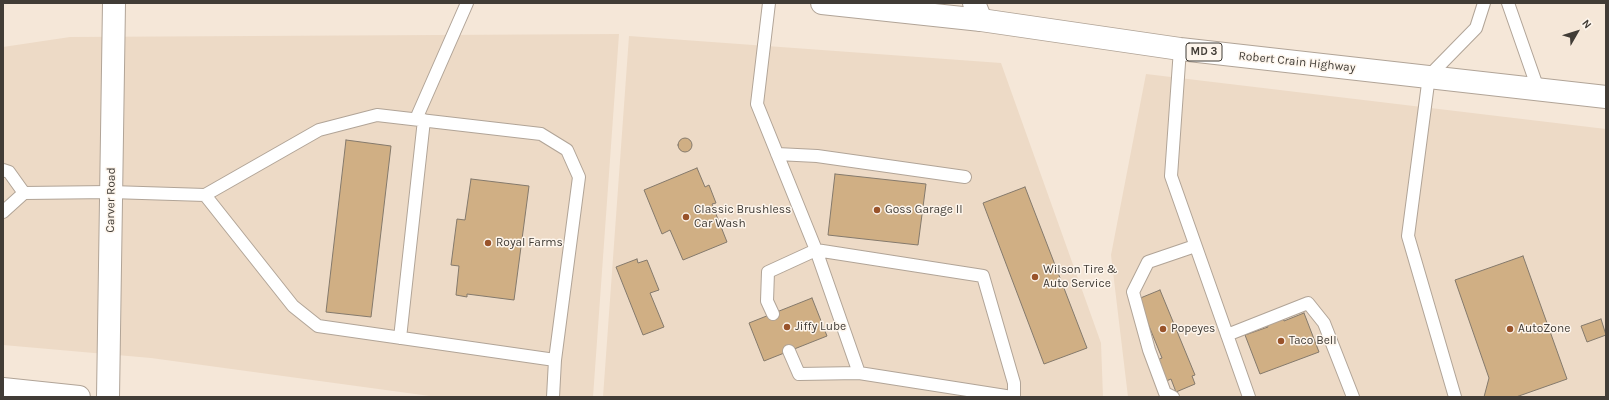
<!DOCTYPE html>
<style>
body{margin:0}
#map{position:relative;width:1609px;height:400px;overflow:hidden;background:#f5e7d8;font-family:Karla,sans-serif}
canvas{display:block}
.frame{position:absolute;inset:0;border:4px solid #413c36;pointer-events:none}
.north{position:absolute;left:1557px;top:12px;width:40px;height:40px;-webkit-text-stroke:3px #fdf5ec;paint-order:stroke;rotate:51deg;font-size:11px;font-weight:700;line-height:16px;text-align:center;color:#413c36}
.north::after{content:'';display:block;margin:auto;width:14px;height:18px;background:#413c36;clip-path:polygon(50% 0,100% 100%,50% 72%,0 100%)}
</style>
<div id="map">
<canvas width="1609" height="400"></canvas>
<div class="frame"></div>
<div class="north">N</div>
</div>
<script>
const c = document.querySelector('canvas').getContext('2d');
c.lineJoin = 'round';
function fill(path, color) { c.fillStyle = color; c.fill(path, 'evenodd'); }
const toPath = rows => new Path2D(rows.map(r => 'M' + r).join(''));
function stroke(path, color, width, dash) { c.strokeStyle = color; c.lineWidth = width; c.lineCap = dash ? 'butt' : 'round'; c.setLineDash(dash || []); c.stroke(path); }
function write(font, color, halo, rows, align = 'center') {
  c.font = font + ' Karla,sans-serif'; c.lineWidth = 3; c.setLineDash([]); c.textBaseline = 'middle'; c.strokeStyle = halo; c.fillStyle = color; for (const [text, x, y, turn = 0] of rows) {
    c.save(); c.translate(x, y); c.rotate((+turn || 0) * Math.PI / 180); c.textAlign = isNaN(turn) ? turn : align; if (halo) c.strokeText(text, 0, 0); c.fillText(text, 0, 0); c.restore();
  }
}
fill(toPath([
 [619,34,593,397,437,397,151,358,3,345,3,47,70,37],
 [629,36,1001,63,1101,343,1103,397,603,397],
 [1146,74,1606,129,1606,397,1128,397,1111,255]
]), '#eddac6');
const building = toPath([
 '678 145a7 7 0 1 1 14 0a7 7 0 1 1-14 0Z',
 [346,140,391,146,371,317,326,312,346,140],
 [697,168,705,187,709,185,716,203,712,204,727,242,683,260,670,230,662,234,644,190,697,168],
 [835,174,926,184,918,245,828,235,835,174],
 [471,179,529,186,514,300,467,294,467,297,456,295,459,266,451,265,457,219,465,220,471,179],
 [1025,187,1087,348,1044,364,983,203,1025,187],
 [1523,256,1567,379,1516,397,1484,397,1489,378,1455,280,1523,256],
 [637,259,638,263,647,260,659,290,650,293,664,327,643,335,616,267,637,259],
 [1160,290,1195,375,1192,376,1195,384,1176,392,1171,379,1164,382,1157,360,1162,358,1138,299,1160,290],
 [812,298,827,336,764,361,749,323,812,298],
 [1304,313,1319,352,1260,374,1245,335,1268,327,1267,325,1283,318,1284,321,1304,313],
 [1601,319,1606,335,1587,342,1581,326,1601,319]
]);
fill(building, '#d0af84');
stroke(building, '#857a6c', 1);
const lane = toPath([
 [769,3,757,104,816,250,983,276,1014,383,1014,397],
 [1508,3,1538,89],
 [1180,49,1171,176,1249,397],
 [416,119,467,3],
 [777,154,817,156,965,177],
 [3,170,9,172,24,193,111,192,205,195,293,306,318,326,555,360,553,397],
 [205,195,319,130,377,115,541,134,567,150,579,177,555,360],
 [3,212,24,193],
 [773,314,767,301,768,272,816,250,859,373,1012,397],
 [1227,335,1308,303,1324,323,1353,397],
 [400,338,424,120],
 [789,351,799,374,859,373],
 [1173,397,1165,393,1149,350,1133,292,1148,262,1195,246],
 [1455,397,1408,236,1429,76,1476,28,1484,3]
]);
const street = toPath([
 [974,3,981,20],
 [108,397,114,3]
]);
const highway = toPath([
 [822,3,981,20,1180,49,1606,97],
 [3,389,79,397]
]);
stroke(lane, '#b1a497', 14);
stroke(street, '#b1a497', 24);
stroke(highway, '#b1a497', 24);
stroke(lane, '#fff', 12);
stroke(street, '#fff', 22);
stroke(highway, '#fff', 22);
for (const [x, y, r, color] of [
 [877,210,4,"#99532a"],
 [686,217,4,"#99532a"],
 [488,243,4,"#99532a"],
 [1035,277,4,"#99532a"],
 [787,327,4,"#99532a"],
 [1163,329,4,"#99532a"],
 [1510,329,4,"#99532a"],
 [1281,341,4,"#99532a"]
]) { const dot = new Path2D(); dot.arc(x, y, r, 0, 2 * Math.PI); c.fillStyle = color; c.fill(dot); stroke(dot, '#fdf5ec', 1.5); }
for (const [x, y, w] of [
 [1204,52,36]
]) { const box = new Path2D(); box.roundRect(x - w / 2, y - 9, w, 18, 3); c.fillStyle = '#fdf5ec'; c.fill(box); stroke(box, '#413c36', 1); }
write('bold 11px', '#413c36', null, [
 ["MD 3",1204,52]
]);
write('12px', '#413c36', '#fdf5ec', [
 ["Robert Crain Highway",1297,62,6],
 ["Carver Road",111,200,-89]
]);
write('12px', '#413c36', '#fdf5ec', [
 ["Classic Brushless",694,210],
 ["Car Wash",694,224],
 ["Goss Garage II",885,210],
 ["Royal Farms",496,243],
 ["Wilson Tire &",1043,270],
 ["Auto Service",1043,284],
 ["Jiffy Lube",795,327],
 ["Popeyes",1171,329],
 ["AutoZone",1518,329],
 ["Taco Bell",1289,341]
], 'left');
</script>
